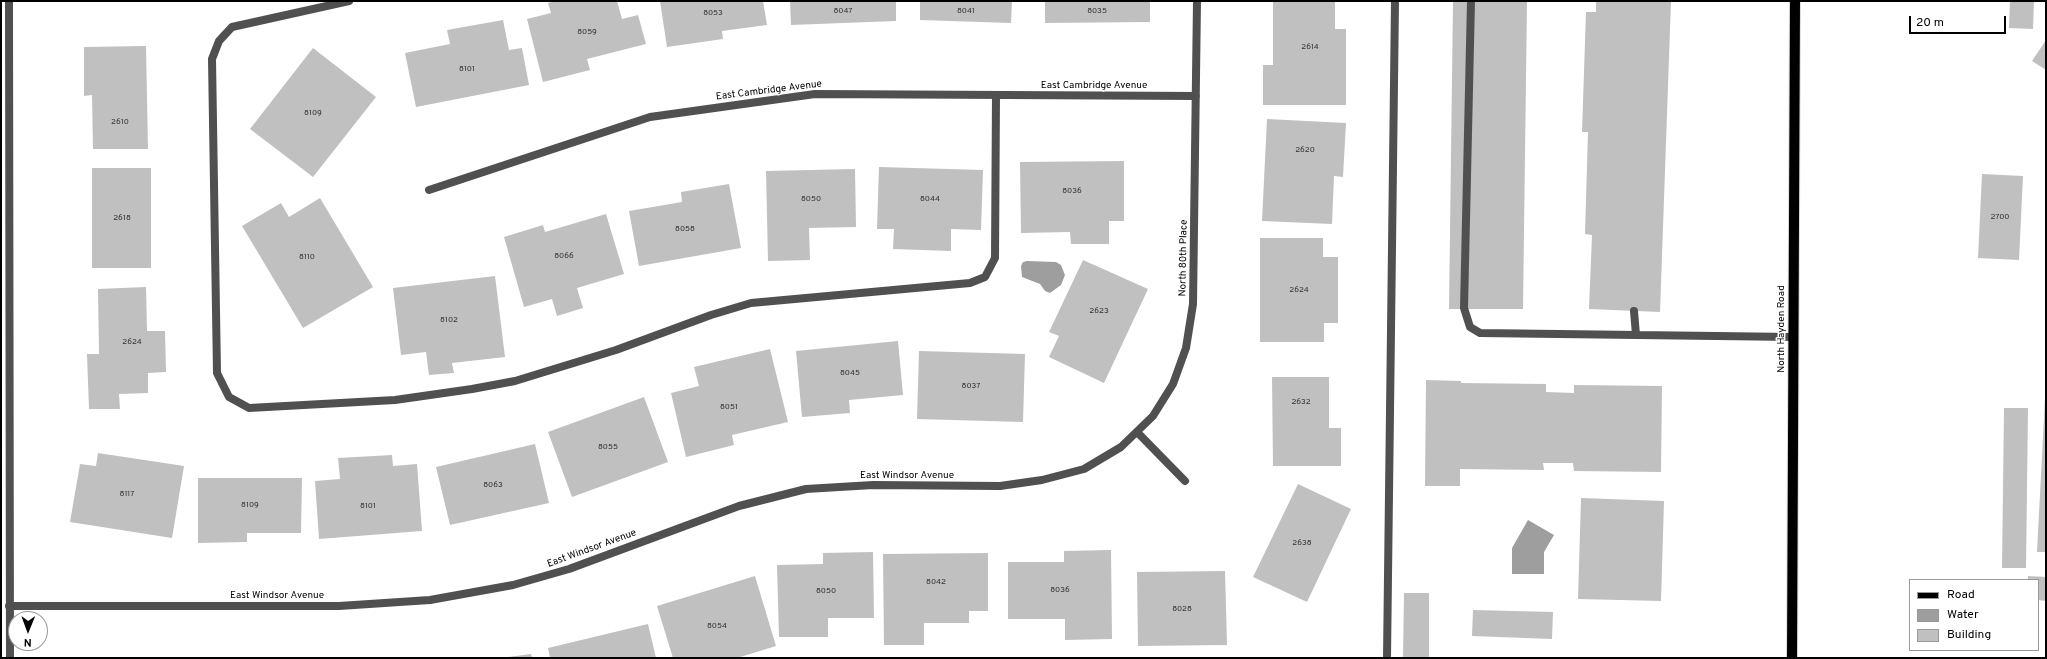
<!DOCTYPE html>
<style>
body{margin:0}
#map{position:relative;width:2047px;height:659px;overflow:hidden;background:#fff;font-family:Overpass,sans-serif}
canvas{display:block}
.frame{position:absolute;inset:0;border:2px solid #000;pointer-events:none}
.legend{position:absolute;left:1909px;top:579px;width:130px;height:72px;box-sizing:border-box;background:#fff;border:1px solid #999;margin:0;padding:5px 7px;list-style:none;font-size:12px;color:#000}
.legend li{display:flex;align-items:center;gap:8px;height:20px}
.legend b{width:20px;border:1px solid #999}
.north{position:absolute;left:8px;top:611px;width:40px;height:40px;box-sizing:border-box;background:#fff;border:1px solid #999;border-radius:50%;rotate:181deg;font-size:11px;font-weight:700;line-height:16px;text-align:center;color:#000}
.north::after{content:'';display:block;margin:auto;width:14px;height:18px;background:#000;clip-path:polygon(50% 0,100% 100%,50% 72%,0 100%)}
.scale{position:absolute;left:1909px;top:16px;width:97px;height:18px;box-sizing:border-box;border:2px solid #000;border-top:0;padding-left:5px;font-size:12px;line-height:14px;white-space:nowrap;color:#000;-webkit-text-stroke:3px #fff;paint-order:stroke}
</style>
<div id="map">
<canvas width="2047" height="659"></canvas>
<div class="frame"></div>
<ul class="legend">
<li><b style="height:5px;background:#000"></b>Road</li>
<li><b style="height:11px;background:#9e9e9e"></b>Water</li>
<li><b style="height:11px;background:#c0c0c0"></b>Building</li>
</ul>
<div class="north">N</div>
<div class="scale">20 m</div>
</div>
<script>
const c = document.querySelector('canvas').getContext('2d');
c.lineJoin = 'round';
function fill(path, color) { c.fillStyle = color; c.fill(path, 'evenodd'); }
const toPath = rows => new Path2D(rows.map(r => 'M' + r).join(''));
function stroke(path, color, width, dash) { c.strokeStyle = color; c.lineWidth = width; c.lineCap = dash ? 'butt' : 'round'; c.setLineDash(dash || []); c.stroke(path); }
function write(font, color, halo, rows, align = 'center') {
  c.font = font + ' Overpass,sans-serif'; c.lineWidth = 3; c.setLineDash([]); c.textBaseline = 'middle'; c.strokeStyle = halo; c.fillStyle = color; for (const [text, x, y, turn = 0] of rows) {
    c.save(); c.translate(x, y); c.rotate((+turn || 0) * Math.PI / 180); c.textAlign = isNaN(turn) ? turn : align; if (halo) c.strokeText(text, 0, 0); c.fillText(text, 0, 0); c.restore();
  }
}
fill(toPath([
 [1027,261,1056,262,1061,265,1065,275,1061,285,1050,293,1045,291,1040,284,1022,277,1021,266,1023,262],
 [1528,520,1554,535,1544,552,1544,574,1512,574,1512,548]
]), '#9e9e9e');
fill(toPath([
 [555,1,617,1,622,19,638,15,646,44,587,59,590,70,543,82,527,19,551,13,548,3],
 [660,1,763,1,767,25,722,31,723,39,667,47],
 [790,1,896,1,896,21,791,25],
 [920,1,1012,1,1011,23,920,20],
 [1045,1,1150,1,1150,22,1045,23],
 [1273,1,1335,1,1335,29,1346,29,1346,105,1263,105,1263,65,1273,65],
 [1453,1,1527,1,1523,309,1449,309],
 [1596,1,1671,1,1660,312,1589,309,1592,235,1585,234,1588,132,1582,132,1586,12,1596,12],
 [2010,1,2034,1,2033,29,2009,28],
 [503,20,509,50,522,48,529,85,416,107,405,53,450,44,447,30],
 [2046,40,2046,70,2032,61],
 [146,46,148,149,93,149,92,95,84,96,84,47],
 [313,48,376,97,313,177,250,129],
 [1267,119,1346,123,1343,177,1334,176,1332,224,1262,221],
 [1124,161,1124,221,1109,221,1109,244,1071,244,1070,232,1021,233,1020,162],
 [879,167,983,170,981,230,951,229,951,251,893,249,894,229,877,229],
 [92,168,151,168,151,268,92,268],
 [855,169,856,227,809,228,810,260,768,261,766,171],
 [1982,174,2023,176,2019,260,1978,258],
 [729,184,741,248,639,266,629,211,682,202,681,192],
 [320,198,373,287,303,328,242,226,281,203,289,217],
 [606,214,624,274,577,288,583,308,557,316,552,299,524,307,504,237,543,225,545,232],
 [1260,238,1323,238,1323,257,1338,257,1338,323,1324,323,1324,342,1260,342],
 [1083,260,1148,289,1104,383,1049,357,1059,336,1049,332],
 [495,276,505,357,452,363,454,373,429,375,426,352,401,355,393,288],
 [146,287,147,331,165,331,166,372,148,373,148,393,119,394,120,409,89,409,87,354,99,354,98,289],
 [898,341,903,395,849,400,850,413,802,417,796,351],
 [770,349,788,422,732,435,734,445,686,457,671,393,699,386,694,367],
 [919,351,1025,354,1023,422,917,419],
 [1272,377,1329,377,1329,428,1341,428,1341,466,1273,466],
 [1426,380,1461,381,1461,383,1546,384,1546,392,1574,393,1574,385,1662,386,1661,472,1574,471,1573,463,1543,463,1544,470,1460,469,1460,486,1425,486],
 [644,397,668,462,572,497,548,432],
 [2045,398,2046,398,2046,552,2037,552],
 [2004,408,2028,408,2026,568,2002,568],
 [535,444,549,503,450,525,436,467],
 [98,453,184,466,172,538,70,522,80,464,96,466],
 [392,455,393,466,417,464,422,531,319,539,315,481,340,479,338,458],
 [198,478,302,478,301,533,247,533,247,542,198,543],
 [1298,484,1351,509,1307,602,1253,577],
 [1581,498,1664,501,1661,601,1578,599],
 [1111,550,1112,639,1065,640,1065,619,1008,619,1008,562,1064,562,1064,551],
 [873,552,874,618,828,618,828,637,779,637,777,565,823,564,823,553],
 [988,553,988,611,969,611,969,623,924,623,924,645,884,645,883,554],
 [1225,571,1227,645,1138,646,1137,572],
 [755,576,776,646,737,658,673,658,657,606],
 [2028,576,2046,577,2046,601,2038,600,2038,580,2028,580],
 [1404,593,1429,593,1429,658,1403,658],
 [1473,610,1553,612,1552,639,1472,636],
 [648,624,656,658,550,658,548,648],
 [531,654,532,658,508,658,508,657]
]), '#c0c0c0');
const primary = toPath([
 [1792,658,1795,1]
]);
stroke(primary, '#dbdbdb', 12);
stroke(toPath([
 [349,1,232,27,219,41,212,59,217,373,229,397,249,408,395,400,472,389,515,381,616,350,711,315,751,303,970,283,985,277,995,258,996,96],
 [1471,1,1464,308,1470,327,1480,333,1794,337],
 [1634,311,1636,335],
 [1387,658,1395,1]
]), '#505050', 8);
stroke(toPath([
 [9,1,10,658],
 [429,190,650,117,815,94,1196,96],
 [1138,433,1185,481],
 [9,606,339,606,430,600,513,585,569,569,739,506,806,489,873,485,1000,486,1042,480,1084,469,1121,447,1153,416,1173,384,1186,348,1193,304,1197,1]
]), '#505050', 8);
stroke(primary, '#000', 10);
write('8px', '#303030', null, [
 ["8047",843,11],
 ["8041",966,11],
 ["8035",1097,11],
 ["8053",713,13],
 ["8059",587,32],
 ["2614",1310,47],
 ["8101",467,69],
 ["8109",313,113],
 ["2610",120,122],
 ["2620",1305,150],
 ["8036",1072,191],
 ["8050",811,199],
 ["8044",930,199],
 ["2700",2000,217],
 ["2618",122,218],
 ["8058",685,229],
 ["8066",564,256],
 ["8110",307,257],
 ["2624",1299,290],
 ["2623",1099,311],
 ["8102",449,320],
 ["2624",132,342],
 ["8045",850,373],
 ["8037",971,386],
 ["2632",1301,402],
 ["8051",729,407],
 ["8055",608,447],
 ["8063",493,485],
 ["8117",127,494],
 ["8109",250,505],
 ["8101",368,506],
 ["2638",1302,543],
 ["8042",936,582],
 ["8036",1060,590],
 ["8050",826,591],
 ["8028",1182,609],
 ["8054",717,626]
]);
write('10px', '#000', '#fff', [
 ["East Cambridge Avenue",1094,86],
 ["East Cambridge Avenue",769,91,-7],
 ["North 80th Place",1184,258,-89],
 ["North Hayden Road",1782,329,-90],
 ["East Windsor Avenue",907,476],
 ["East Windsor Avenue",592,549,-20],
 ["East Windsor Avenue",277,596]
]);
</script>
